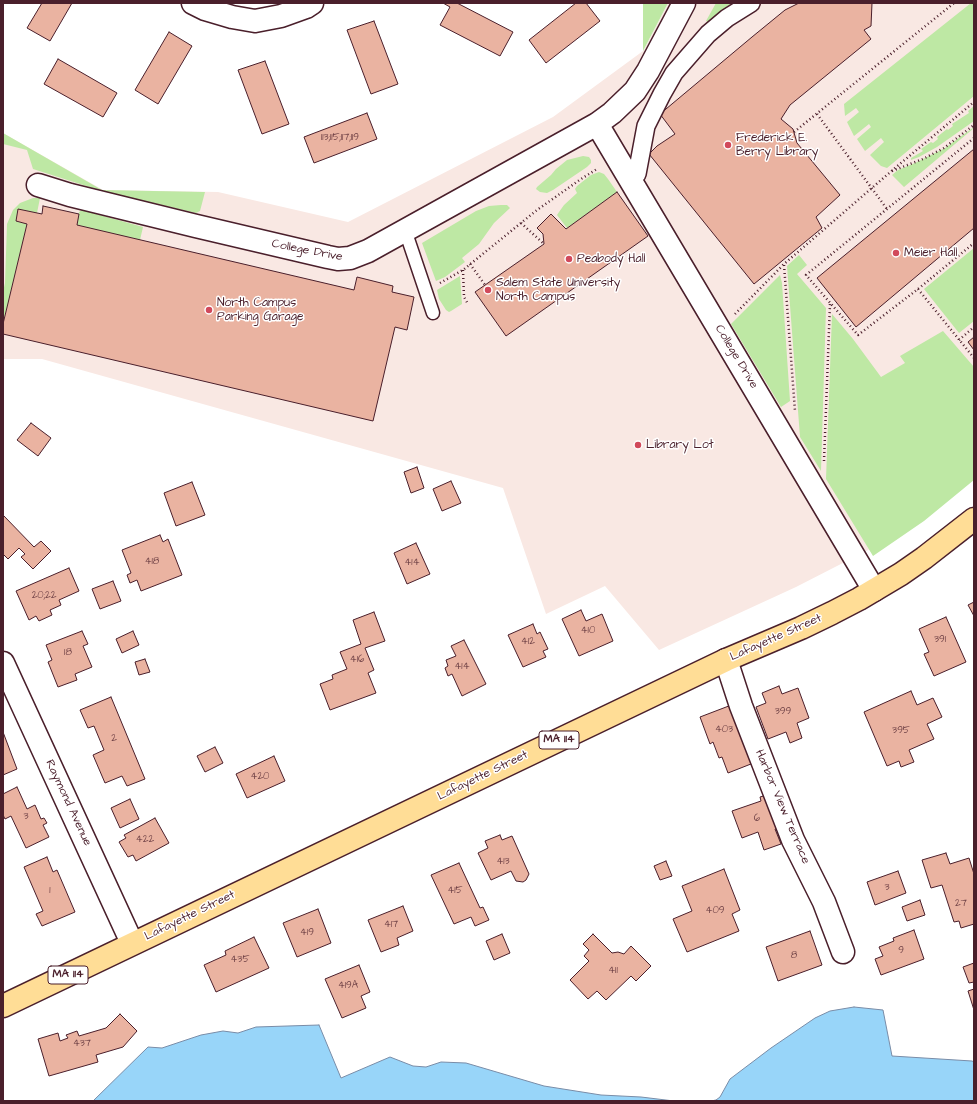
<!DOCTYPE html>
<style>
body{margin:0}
#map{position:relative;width:977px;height:1104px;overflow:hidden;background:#fff;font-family:"Architects Daughter",sans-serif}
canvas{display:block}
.frame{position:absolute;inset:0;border:4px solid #4a1f2b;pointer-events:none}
</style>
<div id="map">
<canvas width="977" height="1104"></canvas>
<div class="frame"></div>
</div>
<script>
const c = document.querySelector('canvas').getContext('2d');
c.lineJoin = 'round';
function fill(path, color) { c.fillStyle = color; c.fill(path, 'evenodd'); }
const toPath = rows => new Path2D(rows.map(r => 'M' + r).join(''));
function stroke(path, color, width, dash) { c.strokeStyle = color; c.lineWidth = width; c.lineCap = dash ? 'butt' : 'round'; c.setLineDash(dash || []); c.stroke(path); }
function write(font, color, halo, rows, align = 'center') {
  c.font = font + ' "Architects Daughter",sans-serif'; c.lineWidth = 3; c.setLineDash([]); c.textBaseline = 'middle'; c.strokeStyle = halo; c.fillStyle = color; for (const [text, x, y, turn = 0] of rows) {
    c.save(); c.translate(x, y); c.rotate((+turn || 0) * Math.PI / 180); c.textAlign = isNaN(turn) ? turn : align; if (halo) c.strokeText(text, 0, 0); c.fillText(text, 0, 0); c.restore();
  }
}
fill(toPath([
 [668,3,974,3,974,475,878,545,796,587,659,650,605,586,546,614,503,488,42,359,3,359,3,133,103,190,218,192,348,222,553,117,643,51]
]), '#f9e8e3');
fill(toPath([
 [643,3,668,3,643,51],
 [716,3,732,3,712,18,708,22,706,21],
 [971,3,974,4,974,96,887,168,881,166,870,155,884,142,881,138,865,151,857,139,871,127,869,124,854,136,847,122,859,112,856,108,845,116,844,104],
 [974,106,974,121,937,147,919,157,911,160,911,158,923,151,921,149,931,142,933,143,938,139,937,137,947,129,948,130,953,126,952,124,969,113,968,111],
 [974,127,974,128,904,187,892,175,898,170,915,163,945,148],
 [3,133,102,190,205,192,200,211,196,213,102,191,33,169,27,150,3,144],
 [583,156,589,157,591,160,591,163,587,167,553,190,547,193,540,192,536,189,537,187,551,175,556,169,567,160],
 [599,172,604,174,608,179,617,192,567,228,557,215,559,212,564,205,577,193,575,189,577,186,591,175],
 [33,198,40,198,37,213,18,209,16,221,27,224,3,324,3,292,5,283,7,224,13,210,20,203],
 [501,205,507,205,510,208,494,223,479,244,462,258,465,262,445,277,436,281,422,243,476,211,489,206],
 [82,210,143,227,140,240,77,225,79,212],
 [974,248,974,321,959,333,924,289],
 [799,255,807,265,797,274,826,308,821,471,800,437,787,266],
 [780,275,782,283,790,401,781,407,731,324],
 [460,276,462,304,451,311,449,312,446,310,439,299,437,290],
 [832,314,853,339,881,377,905,363,900,356,943,331,974,367,974,480,924,521,873,556,826,479]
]), '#bee8a4');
const water = toPath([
 [854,1007,883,1010,892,1056,972,1061,974,1062,974,1101,711,1101,716,1100,720,1097,730,1079,771,1048,815,1018,830,1011,854,1007],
 [319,1025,341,1078,390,1057,413,1066,426,1067,441,1062,466,1063,544,1086,601,1095,641,1097,674,1101,93,1101,148,1047,162,1048,201,1035,223,1031,238,1033,256,1027,319,1025]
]);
fill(water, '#98d5f9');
stroke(water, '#798ca7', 1);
const building = toPath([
 [42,3,72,3,50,41,27,28,42,3],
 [443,3,457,3,513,32,500,56,440,25,450,7,443,3],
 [576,3,586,3,600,21,546,63,529,40,576,3],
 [799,3,872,3,871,26,864,30,871,39,790,105,781,119,793,129,797,143,840,195,816,217,822,228,754,284,649,154,657,146,675,134,660,114,752,37,785,10,799,3],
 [374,21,398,84,371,94,347,30,374,21],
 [169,32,192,46,158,104,135,90,169,32],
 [58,59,117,93,103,117,44,84,58,59],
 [265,61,289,124,262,134,238,70,265,61],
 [367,113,377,139,314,163,304,137,367,113],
 [974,149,974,228,856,327,817,278,974,149],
 [617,192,648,236,506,336,475,292,544,244,543,234,537,228,551,214,566,229,617,192],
 [43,206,79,214,77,225,354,290,357,277,393,286,392,292,414,297,407,330,395,327,373,421,3,334,3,324,27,224,16,221,18,209,42,214,43,206],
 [974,337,974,350,968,342,974,337],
 [31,423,51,438,38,456,17,440,31,423],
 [417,467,424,488,411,493,404,472,417,467],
 [451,481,461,503,442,511,433,489,451,481],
 [192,482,205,515,176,526,164,493,192,482],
 [3,515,34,547,41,541,51,551,33,569,21,557,25,554,19,548,8,559,3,554,3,515],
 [160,535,163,542,168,539,182,575,141,591,137,580,130,583,127,575,131,573,122,550,160,535],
 [416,543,430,574,407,584,394,553,416,543],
 [69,568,79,591,59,600,61,605,50,610,52,615,39,621,36,616,29,620,16,591,69,568],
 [113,581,121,601,100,609,92,589,113,581],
 [974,602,974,616,968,605,974,602],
 [581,610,586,621,602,614,613,641,579,656,562,619,581,610],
 [374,612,385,641,365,648,374,670,368,673,376,693,330,710,320,684,333,679,332,675,347,669,340,652,361,644,353,620,374,612],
 [946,617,966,662,934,676,924,654,929,652,919,629,946,617],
 [533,624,537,634,540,632,548,649,543,651,546,657,523,667,508,635,533,624],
 [82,631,88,644,83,646,92,667,75,674,77,680,58,687,48,662,52,660,46,645,82,631],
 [133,631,139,645,122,653,116,639,133,631],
 [464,640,486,684,462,696,452,674,448,676,445,668,448,666,446,660,456,656,451,646,464,640],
 [145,659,150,672,139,675,135,662,145,659],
 [779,686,782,694,798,688,809,718,797,723,802,738,790,743,786,732,768,739,756,707,766,703,762,693,779,686],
 [911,691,917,705,933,698,942,717,927,724,934,739,909,750,914,762,901,767,899,761,887,766,864,712,911,691],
 [111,697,145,779,127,786,122,776,105,783,93,755,104,750,94,726,88,728,80,710,111,697],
 [734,704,756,762,728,773,722,757,719,758,713,742,710,744,700,717,734,704],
 [3,732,17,769,3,775,3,732],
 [215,747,223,763,205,772,197,756,215,747],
 [274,756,285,781,247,798,236,774,274,756],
 [17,787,27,809,35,805,41,819,44,818,47,823,43,825,49,837,26,848,11,816,5,819,3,815,3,794,17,787],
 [767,795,782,827,775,829,781,844,764,850,758,832,742,838,732,811,761,801,760,797,767,795],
 [130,799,139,819,120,828,111,808,130,799],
 [155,818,169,843,136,861,133,855,128,857,119,842,126,838,124,835,155,818],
 [500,835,502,840,512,836,529,874,526,880,523,882,516,881,511,871,491,880,478,853,488,848,485,841,500,835],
 [946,853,950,864,969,858,974,874,974,924,961,928,959,921,954,922,942,885,931,888,922,860,946,853],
 [47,857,53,872,57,870,75,912,42,926,36,914,43,911,24,867,47,857],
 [666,861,672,876,660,880,654,866,666,861],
 [459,863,480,908,483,907,489,920,475,926,471,917,454,924,431,875,459,863],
 [724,869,740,910,732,914,739,931,687,952,673,919,692,911,682,886,724,869],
 [898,871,906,893,875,905,867,882,898,871],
 [920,900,925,915,907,921,902,907,920,900],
 [403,906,413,931,397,938,399,945,381,952,368,920,403,906],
 [318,909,331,943,297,957,283,923,318,909],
 [914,930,924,959,881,975,875,959,883,956,879,947,894,941,893,938,914,930],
 [810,931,822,965,778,981,766,947,810,931],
 [502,934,510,953,494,960,486,941,502,934],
 [593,934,612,953,618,952,624,954,631,946,651,966,636,981,631,976,606,1000,597,991,588,999,570,980,589,961,584,956,589,950,583,944,593,934],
 [254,937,269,968,216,992,204,965,226,955,225,951,254,937],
 [974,963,974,982,969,983,963,967,974,963],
 [359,965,370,992,361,996,366,1008,342,1018,325,979,359,965],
 [974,989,974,1010,968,991,974,989],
 [120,1014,137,1031,123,1047,96,1055,98,1062,49,1076,38,1039,58,1033,60,1041,68,1038,66,1035,77,1031,79,1036,106,1028,120,1014]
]);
fill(building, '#eab3a1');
stroke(building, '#4a1f2b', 1);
const service = toPath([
 [405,230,433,313]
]);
const pedestrian = toPath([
 [637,174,646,126,662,94,674,73,708,34,727,18,751,3]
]);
const minor = toPath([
 [193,3,205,9,232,17,255,21,281,16,306,7,312,3],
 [597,124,874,590],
 [38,185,70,195,196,226,328,257,338,259,350,258,368,251,597,124,612,113,635,91,648,71,684,3],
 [726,660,741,706,793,840,824,902,843,952],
 [3,663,132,943]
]);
const primary = toPath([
 [3,1006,726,660,801,628,832,613,859,599,901,574,924,558,974,519]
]);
stroke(service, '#4a1f2b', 15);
stroke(pedestrian, '#4a1f2b', 20);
stroke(minor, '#4a1f2b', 25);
stroke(primary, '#4a1f2b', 25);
stroke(toPath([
 [817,114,887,209],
 [794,132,954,3],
 [974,138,806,275,858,335,918,289,974,243],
 [892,171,923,159,944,148,974,125],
 [521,223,544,244],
 [470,264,485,285],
 [784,265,795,411],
 [463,270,464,297,468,304],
 [440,283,463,270,537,210,581,179,597,169],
 [918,289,974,358],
 [735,314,784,264,895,168,974,102],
 [959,340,974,327],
 [824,461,830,304]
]), '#4a1f2b', 2.5, [1, 3]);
stroke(service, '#fff', 12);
stroke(pedestrian, '#fff', 17);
stroke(minor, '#fff', 22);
stroke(primary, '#ffdd96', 22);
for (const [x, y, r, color] of [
 [728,145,4,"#d1495b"],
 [896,253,4,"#d1495b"],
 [569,259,4,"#d1495b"],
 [488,290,4,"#d1495b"],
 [209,310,4,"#d1495b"],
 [638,445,4,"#d1495b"]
]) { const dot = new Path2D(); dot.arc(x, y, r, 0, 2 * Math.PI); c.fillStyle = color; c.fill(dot); stroke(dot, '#fff', 1.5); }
write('10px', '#724448', null, [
 ["113;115;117;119",340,138],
 ["418",152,562],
 ["414",412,563],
 ["20;22",44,596],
 ["410",588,631],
 ["391",940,640],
 ["412",528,642],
 ["18",68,653],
 ["416",357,660],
 ["414",462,667],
 ["399",783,712],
 ["403",724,730],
 ["395",901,731],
 ["2",114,739],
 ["420",260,777],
 ["3",26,817],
 ["6",757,819],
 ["422",145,840],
 ["413",503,862],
 ["3",887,888],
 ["1",50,891],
 ["415",455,891],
 ["27",961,904],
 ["409",715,911],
 ["417",391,925],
 ["419",307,933],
 ["9",901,951],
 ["8",794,956],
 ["435",240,960],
 ["411",613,971],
 ["419A",348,986],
 ["437",82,1044]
]);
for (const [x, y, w] of [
 [559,740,40],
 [68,975,40]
]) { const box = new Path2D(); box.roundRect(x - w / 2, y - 9, w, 18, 3); c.fillStyle = '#fff'; c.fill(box); stroke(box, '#4a1f2b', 1); }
write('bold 11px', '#4a1f2b', null, [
 ["MA 114",559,740],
 ["MA 114",68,975]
]);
write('12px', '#4a1f2b', '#fff', [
 ["Frederick E.",736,138],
 ["Berry Library",736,152],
 ["Meier Hall",904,253],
 ["Peabody Hall",577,259],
 ["Salem State University",496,283],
 ["North Campus",496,297],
 ["North Campus",217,303],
 ["Parking Garage",217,317],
 ["Library Lot",646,445]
], 'left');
write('12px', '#4a1f2b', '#fff', [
 ["College Drive",307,251,11],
 ["College Drive",736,357,59],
 ["Lafayette Street",776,638,-24],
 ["Lafayette Street",483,776,-26],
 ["Raymond Avenue",68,803,65],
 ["Harbor View Terrace",782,807,67],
 ["Lafayette Street",190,916,-26]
]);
</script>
